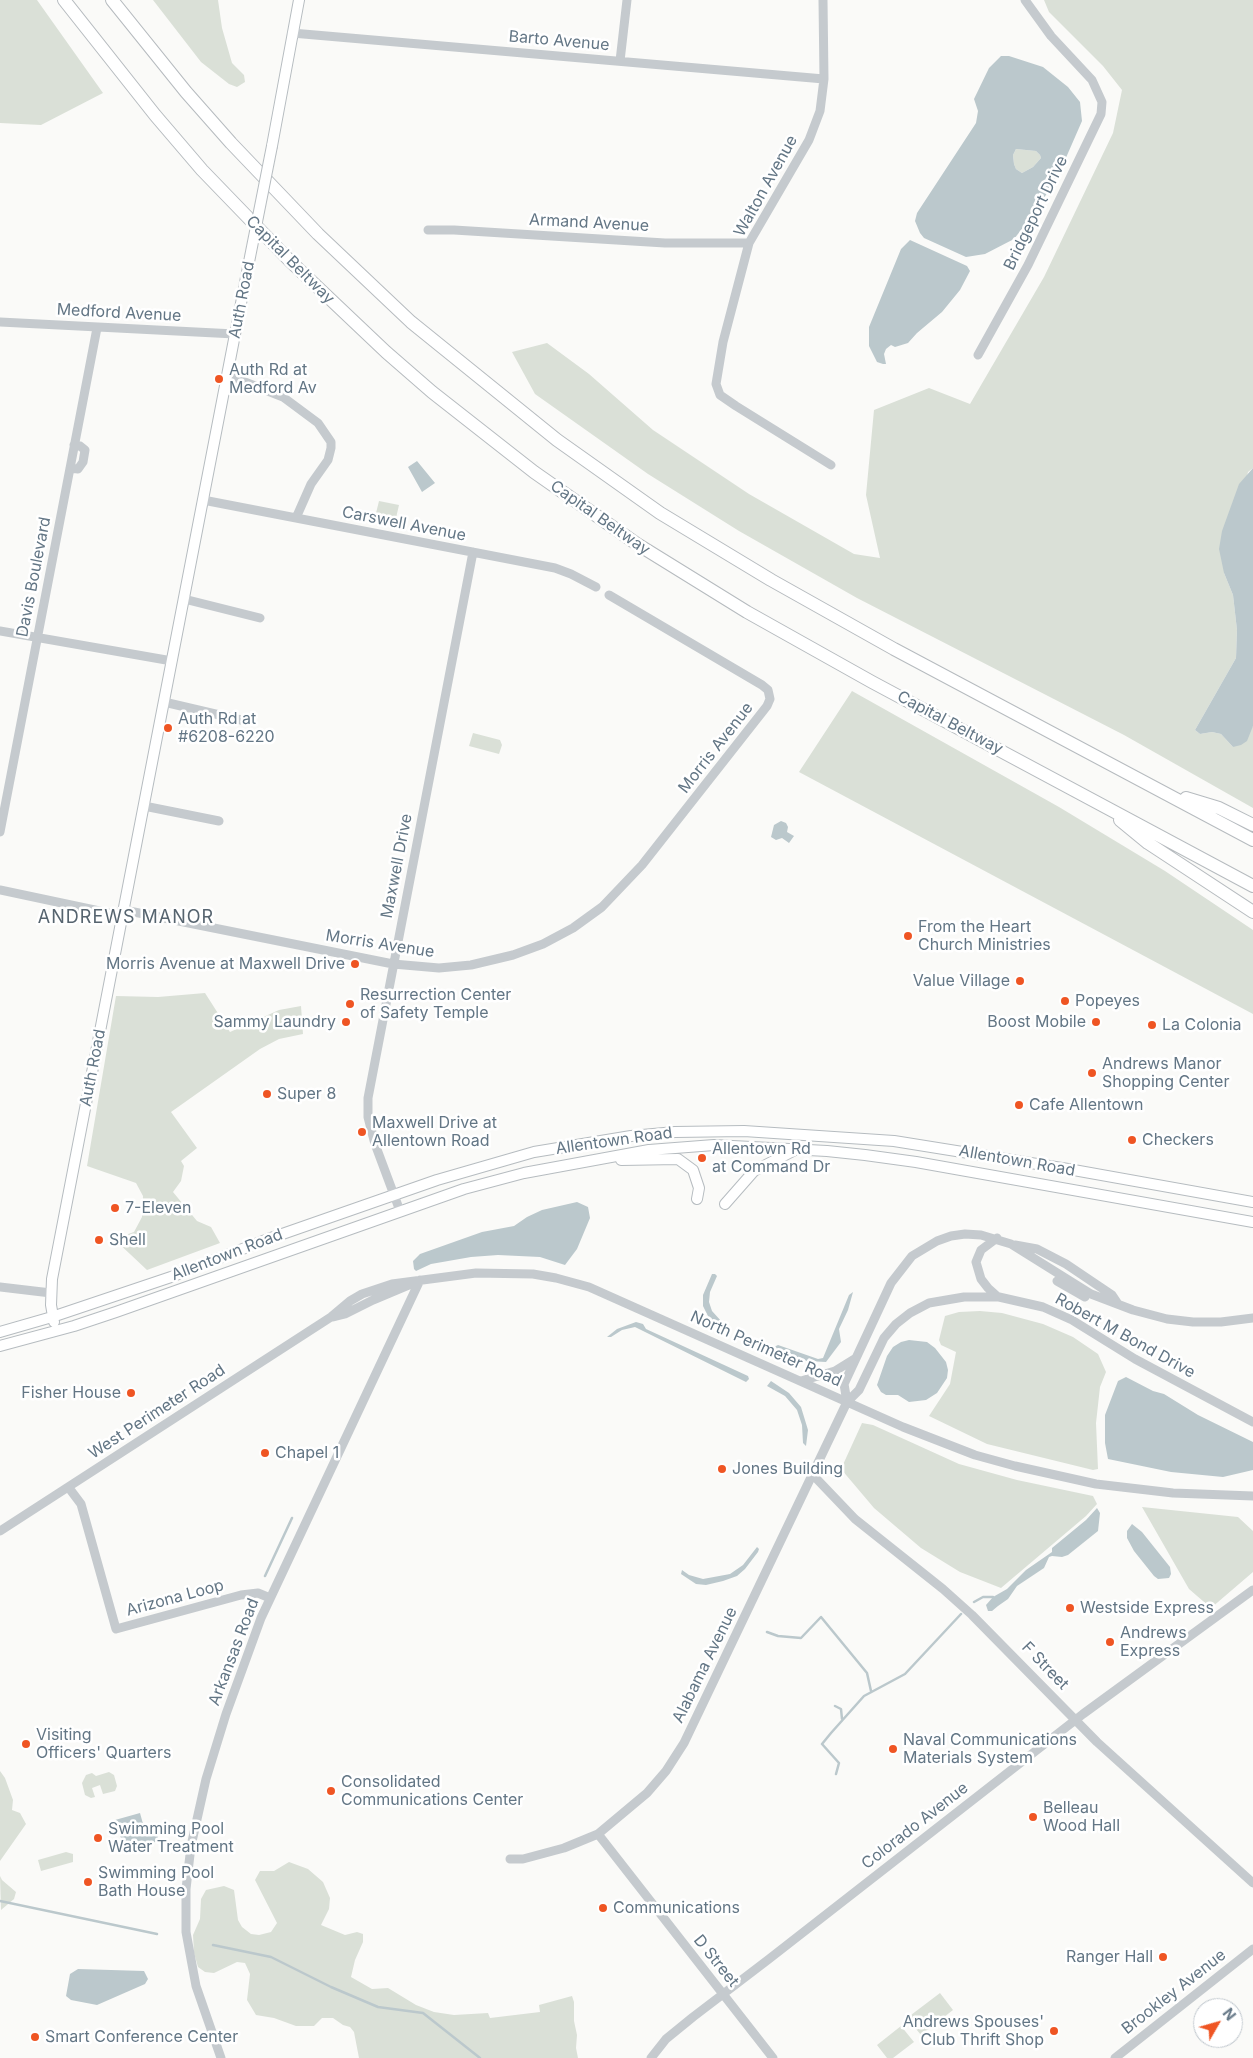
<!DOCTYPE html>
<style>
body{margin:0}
#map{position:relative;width:1253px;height:2058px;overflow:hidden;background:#fafaf8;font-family:Inter,sans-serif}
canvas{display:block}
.north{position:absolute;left:1193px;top:1998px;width:50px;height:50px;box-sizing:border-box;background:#fff;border:1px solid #c1c8ce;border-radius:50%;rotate:52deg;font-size:14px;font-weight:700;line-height:20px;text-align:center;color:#637685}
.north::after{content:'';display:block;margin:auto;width:18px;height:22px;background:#ef5523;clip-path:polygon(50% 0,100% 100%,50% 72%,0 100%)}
</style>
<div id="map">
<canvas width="1253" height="2058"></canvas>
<div class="north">N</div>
</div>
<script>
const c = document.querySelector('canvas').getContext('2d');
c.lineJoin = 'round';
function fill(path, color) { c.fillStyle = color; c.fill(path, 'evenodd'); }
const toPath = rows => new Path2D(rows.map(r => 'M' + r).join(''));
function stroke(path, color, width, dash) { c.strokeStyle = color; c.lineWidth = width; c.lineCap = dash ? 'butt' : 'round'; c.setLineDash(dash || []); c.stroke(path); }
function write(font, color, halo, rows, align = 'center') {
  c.font = font + ' Inter,sans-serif'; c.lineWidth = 5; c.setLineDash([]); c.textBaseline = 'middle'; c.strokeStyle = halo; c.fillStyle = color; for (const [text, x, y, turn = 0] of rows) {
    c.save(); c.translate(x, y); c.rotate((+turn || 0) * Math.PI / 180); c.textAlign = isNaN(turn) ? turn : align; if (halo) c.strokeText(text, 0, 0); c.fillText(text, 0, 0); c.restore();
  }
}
fill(toPath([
 [0,0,37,0,103,93,41,125,0,123],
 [153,0,218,0,222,28,232,63,244,75,245,82,237,87,229,84,201,62],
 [1044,0,1253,0,1253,468,1248,472,1224,573,1233,595,1237,630,1236,658,1195,730,1200,734,1212,732,1221,734,1233,747,1253,726,1253,808,1124,735,857,598,739,531,648,474,535,394,512,352,547,343,589,374,653,430,749,494,854,554,880,558,866,495,874,410,929,388,970,404,1044,277,1113,133,1122,90,1103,66,1049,12],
 [1016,149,1036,151,1040,155,1041,158,1033,167,1022,173,1016,169,1014,164,1013,155],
 [379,501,399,505,396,518,376,513],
 [852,691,1059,807,1165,871,1253,930,1253,1014,799,772],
 [473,733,500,740,502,745,499,754,469,746],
 [205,993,230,1032,279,1010,301,1006,303,1034,279,1039,260,1049,171,1112,197,1148,181,1161,184,1166,181,1181,173,1192,197,1221,211,1227,220,1243,147,1270,114,1239,134,1232,142,1217,143,1196,136,1183,87,1166,116,996,158,997],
 [980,1311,1002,1313,1043,1324,1073,1337,1098,1354,1106,1372,1100,1387,1096,1423,1098,1469,1093,1470,987,1444,929,1416,950,1384,956,1352,941,1345,939,1340,945,1316,959,1312],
 [862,1423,873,1425,959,1464,1017,1480,1093,1496,1097,1504,1086,1516,1001,1588,960,1572,921,1548,874,1508,841,1469],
 [1142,1507,1238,1517,1253,1531,1253,1572,1211,1608,1189,1589],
 [0,1771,5,1778,13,1800,12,1810,20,1813,26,1824,0,1861],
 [109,1772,114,1775,117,1786,115,1791,103,1794,100,1785,92,1788,95,1797,91,1798,85,1795,82,1783,86,1775,92,1773,96,1776],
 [66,1852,73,1854,73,1862,41,1871,38,1860],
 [289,1862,308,1869,323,1882,330,1898,329,1909,321,1925,345,1935,357,1932,363,1934,363,1942,355,1960,351,1977,372,1989,388,1988,416,2005,434,2012,454,2015,488,2013,490,2018,540,2012,539,2005,572,1996,574,2002,574,2021,577,2035,576,2048,578,2058,359,2058,354,2032,350,2027,343,2025,333,2018,322,2018,314,2026,296,2026,274,2018,256,2015,247,2000,250,1974,245,1963,237,1962,214,1973,205,1972,198,1967,194,1953,193,1935,200,1919,201,1899,206,1890,224,1886,234,1890,238,1920,242,1927,251,1934,259,1935,271,1932,277,1923,255,1880,260,1871,274,1871],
 [0,1876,2,1880,16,1892,14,1899,1,1910],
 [940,1993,953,2010,921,2035,907,2018],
 [901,2026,914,2042,893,2058,887,2058,877,2045]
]), '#dae0d7');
fill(toPath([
 [1001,56,1009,56,1043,67,1068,87,1080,102,1082,121,1058,176,1035,212,1014,239,985,254,966,257,924,238,920,233,915,221,917,213,976,123,978,111,974,99,989,68],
 [1016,149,1036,151,1040,155,1041,158,1033,167,1022,173,1016,169,1014,164,1013,155],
 [910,240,967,266,970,271,960,290,942,312,917,333,908,343,895,347,891,345,886,349,884,354,886,364,883,364,877,362,869,346,869,327,901,249],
 [417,461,435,483,422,492,408,467],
 [1253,468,1253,726,1247,741,1241,745,1233,747,1221,734,1212,732,1200,734,1195,730,1236,658,1237,630,1233,595,1224,573,1219,549,1222,531,1239,484],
 [781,821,786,823,788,827,787,832,794,836,789,843,782,838,776,840,771,837,774,825],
 [577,1202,588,1207,590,1218,577,1249,565,1265,540,1257,498,1255,471,1257,431,1264,416,1271,414,1269,413,1261,420,1254,482,1232,514,1226,527,1217,542,1210],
 [712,1274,715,1274,717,1276,710,1292,709,1302,712,1311,722,1322,720,1326,714,1324,709,1318,703,1306,703,1295],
 [853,1292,848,1310,839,1329,841,1342,826,1362,807,1361,774,1349,774,1347,778,1345,818,1359,823,1358,849,1295],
 [636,1322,643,1324,646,1329,748,1376,749,1379,746,1382,635,1327,622,1330,611,1337,607,1337,617,1329],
 [909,1340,927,1342,935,1348,946,1362,948,1370,947,1378,937,1393,926,1400,909,1402,898,1395,886,1395,881,1392,877,1385,887,1356,893,1347,901,1342],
 [1126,1377,1153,1391,1164,1394,1198,1415,1253,1442,1253,1470,1223,1477,1171,1472,1108,1459,1105,1443,1105,1415,1118,1381],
 [771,1381,789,1393,801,1407,808,1430,806,1446,803,1443,802,1425,797,1410,785,1396,767,1386],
 [1097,1508,1100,1513,1098,1531,1068,1555,1062,1557,1052,1556,1049,1557,1044,1568,1017,1586,1008,1599,998,1606,992,1611,988,1611,986,1605,993,1597,1007,1589,1026,1570,1052,1552,1052,1548,1086,1520],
 [1132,1524,1142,1532,1170,1567,1171,1574,1169,1578,1158,1579,1154,1576,1134,1551,1127,1538,1127,1531],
 [757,1547,759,1549,758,1552,745,1569,737,1576,723,1581,706,1585,696,1584,681,1574,682,1570,689,1575,703,1579,730,1574,743,1565],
 [140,1813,145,1831,155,1828,159,1841,122,1851,120,1849,123,1844,117,1826,114,1826,112,1822,115,1820],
 [78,1969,144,1971,148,1979,145,1984,97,2005,71,2000,66,1996,70,1974]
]), '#bbc8cc');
stroke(toPath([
 [265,1576,292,1518],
 [974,1602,983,1597,993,1597],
 [767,1632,778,1636,801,1638,821,1617,867,1673,871,1691],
 [835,1706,841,1709,842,1719],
 [836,1774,839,1763,822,1744,831,1733,864,1696,905,1674,961,1614],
 [0,1901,157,1934],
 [213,1945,271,1957,331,1987,378,2007,423,2013,480,2058]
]), '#bbc8cc', 2.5);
const major = toPath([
 [272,146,299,0],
 [621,1160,678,1159,693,1170,699,1188,697,1199],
 [725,1204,754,1171,793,1151],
 [54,1322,51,1305,52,1279,249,262],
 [0,1332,52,1317,171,1277,268,1239,437,1180,534,1152,631,1136,675,1132,744,1131,894,1141,1068,1169,1253,1202],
 [0,1346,74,1326,116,1312,464,1189,524,1173,649,1150,714,1145,827,1151,865,1155,916,1162,1253,1222]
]);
const highway = toPath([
 [64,0,155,115,202,170,290,261,386,352,432,392,534,472,637,544,747,612,872,682,1253,886],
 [112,0,186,92,231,143,318,234,411,322,557,440,660,513,771,580,894,649,1253,840],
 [1186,798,1219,808,1253,825],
 [1120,820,1148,843,1253,912]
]);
stroke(major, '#b6bcc0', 12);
stroke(highway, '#b6bbbf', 14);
stroke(toPath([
 [823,0,824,79,820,111,809,140,749,243,723,342,716,384,720,395,736,406,831,465],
 [292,33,824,79],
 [620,61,627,0],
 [428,230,454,230,665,243,749,243],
 [0,322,235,334],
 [978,355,1028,265,1101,114,1102,102,1092,80,1051,36,1025,0],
 [227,375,283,397,318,423,331,442,331,448,328,460,311,484,296,518],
 [70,468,78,469,83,462,85,450,80,446,74,445],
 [203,500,555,568,571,574,596,587],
 [184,599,260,618],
 [0,631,172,661],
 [164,702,241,720],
 [144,806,219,821],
 [0,832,97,328],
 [0,890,123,916],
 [124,910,393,964,439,968,471,965,513,955,543,944,573,928,602,907,642,865,767,706,770,699,768,690,762,685,609,595],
 [400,1211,375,1144,368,1117,368,1098,473,552],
 [997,1238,981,1250,976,1262,981,1279,988,1288,998,1297],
 [1015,1245,1037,1249,1066,1264,1112,1295,1118,1304],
 [1057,1281,1085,1297],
 [0,1287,51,1293],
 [333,1317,345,1314,373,1300,411,1284],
 [801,1381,835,1371,856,1358],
 [847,1402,844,1384,891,1283,912,1256,937,1241,951,1236,965,1234,981,1235,1011,1244,1091,1294,1133,1310,1167,1319,1193,1322,1221,1322,1253,1318],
 [812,1474,855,1519,943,1589,972,1615,1097,1742,1253,1883],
 [69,1488,81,1504,116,1629,241,1595,258,1593,270,1598],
 [0,1531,331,1317,350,1301,362,1294,392,1284,476,1273,533,1274,556,1278,589,1287,903,1427,975,1455,1015,1466,1096,1484,1173,1493,1253,1496],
 [598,1834,773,2058],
 [510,1859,523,1859,564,1848,598,1834,647,1793,666,1771,684,1743,847,1402,859,1390,884,1338,896,1324,910,1313,929,1303,964,1297,999,1297,1043,1307,1072,1320,1135,1359,1253,1422],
 [221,2058,196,1986,186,1932,186,1889,191,1846,206,1779,226,1714,261,1618,420,1280],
 [651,2058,666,2039,693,2017,769,1959,1083,1714,1253,1590],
 [1115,2058,1253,1949]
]), '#c5cace', 9);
stroke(major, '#fff', 10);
stroke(highway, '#fff', 12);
const majorBridge = toPath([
 [249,262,272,146]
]);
stroke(majorBridge, '#b6bcc0', 12, []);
stroke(majorBridge, '#fff', 10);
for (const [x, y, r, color] of [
 [219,379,5,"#ef5523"],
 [168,728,5,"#ef5523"],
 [908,936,5,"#ef5523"],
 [355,964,5,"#ef5523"],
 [1020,981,5,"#ef5523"],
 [1065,1001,5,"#ef5523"],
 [350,1004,5,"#ef5523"],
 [346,1022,5,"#ef5523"],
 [1096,1022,5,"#ef5523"],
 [1152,1025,5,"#ef5523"],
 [1092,1073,5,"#ef5523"],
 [267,1094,5,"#ef5523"],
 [1019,1105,5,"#ef5523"],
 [362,1132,5,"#ef5523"],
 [1132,1140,5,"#ef5523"],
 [702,1158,5,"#ef5523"],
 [115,1208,5,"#ef5523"],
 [99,1240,5,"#ef5523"],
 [131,1393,5,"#ef5523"],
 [265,1453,5,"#ef5523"],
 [722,1469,5,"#ef5523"],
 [1070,1608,5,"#ef5523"],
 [1110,1642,5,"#ef5523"],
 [26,1744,5,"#ef5523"],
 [893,1749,5,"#ef5523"],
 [331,1791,5,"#ef5523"],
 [1033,1817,5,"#ef5523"],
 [98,1838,5,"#ef5523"],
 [88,1882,5,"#ef5523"],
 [603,1908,5,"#ef5523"],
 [1163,1957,5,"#ef5523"],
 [1054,2031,5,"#ef5523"],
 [35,2037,5,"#ef5523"]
]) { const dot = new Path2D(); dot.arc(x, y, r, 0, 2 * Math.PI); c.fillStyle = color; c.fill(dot); stroke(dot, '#fff', 2); }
write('16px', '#637685', '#fff', [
 ["Barto Avenue",559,41,5],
 ["Walton Avenue",766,186,-61],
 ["Bridgeport Drive",1036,213,-64],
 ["Armand Avenue",589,223,3],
 ["Capital Beltway",290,260,45],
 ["Auth Road",242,300,-79],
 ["Medford Avenue",119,313,3],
 ["Capital Beltway",600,518,35],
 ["Carswell Avenue",404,524,11],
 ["Davis Boulevard",34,577,-79],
 ["Capital Beltway",950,723,28],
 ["Morris Avenue",716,748,-52],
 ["Maxwell Drive",397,866,-79],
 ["Morris Avenue",380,944,9],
 ["Auth Road",93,1068,-79],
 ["Allentown Road",614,1141,-8],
 ["Allentown Road",1017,1161,10],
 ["Allentown Road",227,1255,-21],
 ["Robert M Bond Drive",1125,1336,29],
 ["North Perimeter Road",766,1349,24],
 ["West Perimeter Road",157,1412,-33],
 ["Arizona Loop",175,1598,-15],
 ["Arkansas Road",234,1652,-69],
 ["Alabama Avenue",705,1665,-64],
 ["F Street",1045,1666,46],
 ["Colorado Avenue",915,1826,-38],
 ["D Street",716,1961,51],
 ["Brookley Avenue",1174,1992,-38]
]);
write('16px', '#637685', '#fff', [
 ["Auth Rd at",229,370],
 ["Medford Av",229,388],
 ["Auth Rd at",178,719],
 ["#6208-6220",178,737],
 ["From the Heart",918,927],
 ["Church Ministries",918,945],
 ["Morris Avenue at Maxwell Drive",345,964,"right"],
 ["Value Village",1010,981,"right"],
 ["Resurrection Center",360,995],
 ["of Safety Temple",360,1013],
 ["Popeyes",1075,1001],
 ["Sammy Laundry",336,1022,"right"],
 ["Boost Mobile",1086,1022,"right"],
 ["La Colonia",1162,1025],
 ["Andrews Manor",1102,1064],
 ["Shopping Center",1102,1082],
 ["Super 8",277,1094],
 ["Cafe Allentown",1029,1105],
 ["Maxwell Drive at",372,1123],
 ["Allentown Road",372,1141],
 ["Checkers",1142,1140],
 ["Allentown Rd",712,1149],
 ["at Command Dr",712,1167],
 ["7-Eleven",125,1208],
 ["Shell",109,1240],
 ["Fisher House",121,1393,"right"],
 ["Chapel 1",275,1453],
 ["Jones Building",732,1469],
 ["Westside Express",1080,1608],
 ["Andrews",1120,1633],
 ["Express",1120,1651],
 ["Visiting",36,1735],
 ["Officers' Quarters",36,1753],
 ["Naval Communications",903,1740],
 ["Materials System",903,1758],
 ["Consolidated",341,1782],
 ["Communications Center",341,1800],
 ["Belleau",1043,1808],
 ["Wood Hall",1043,1826],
 ["Swimming Pool",108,1829],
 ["Water Treatment",108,1847],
 ["Swimming Pool",98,1873],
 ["Bath House",98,1891],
 ["Communications",613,1908],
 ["Ranger Hall",1153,1957,"right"],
 ["Andrews Spouses'",1044,2022,"right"],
 ["Club Thrift Shop",1044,2040,"right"],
 ["Smart Conference Center",45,2037]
], 'left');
c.letterSpacing = '1px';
write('18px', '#56646f', '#fff', [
 ["ANDREWS MANOR",126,918]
]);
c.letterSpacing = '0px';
</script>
